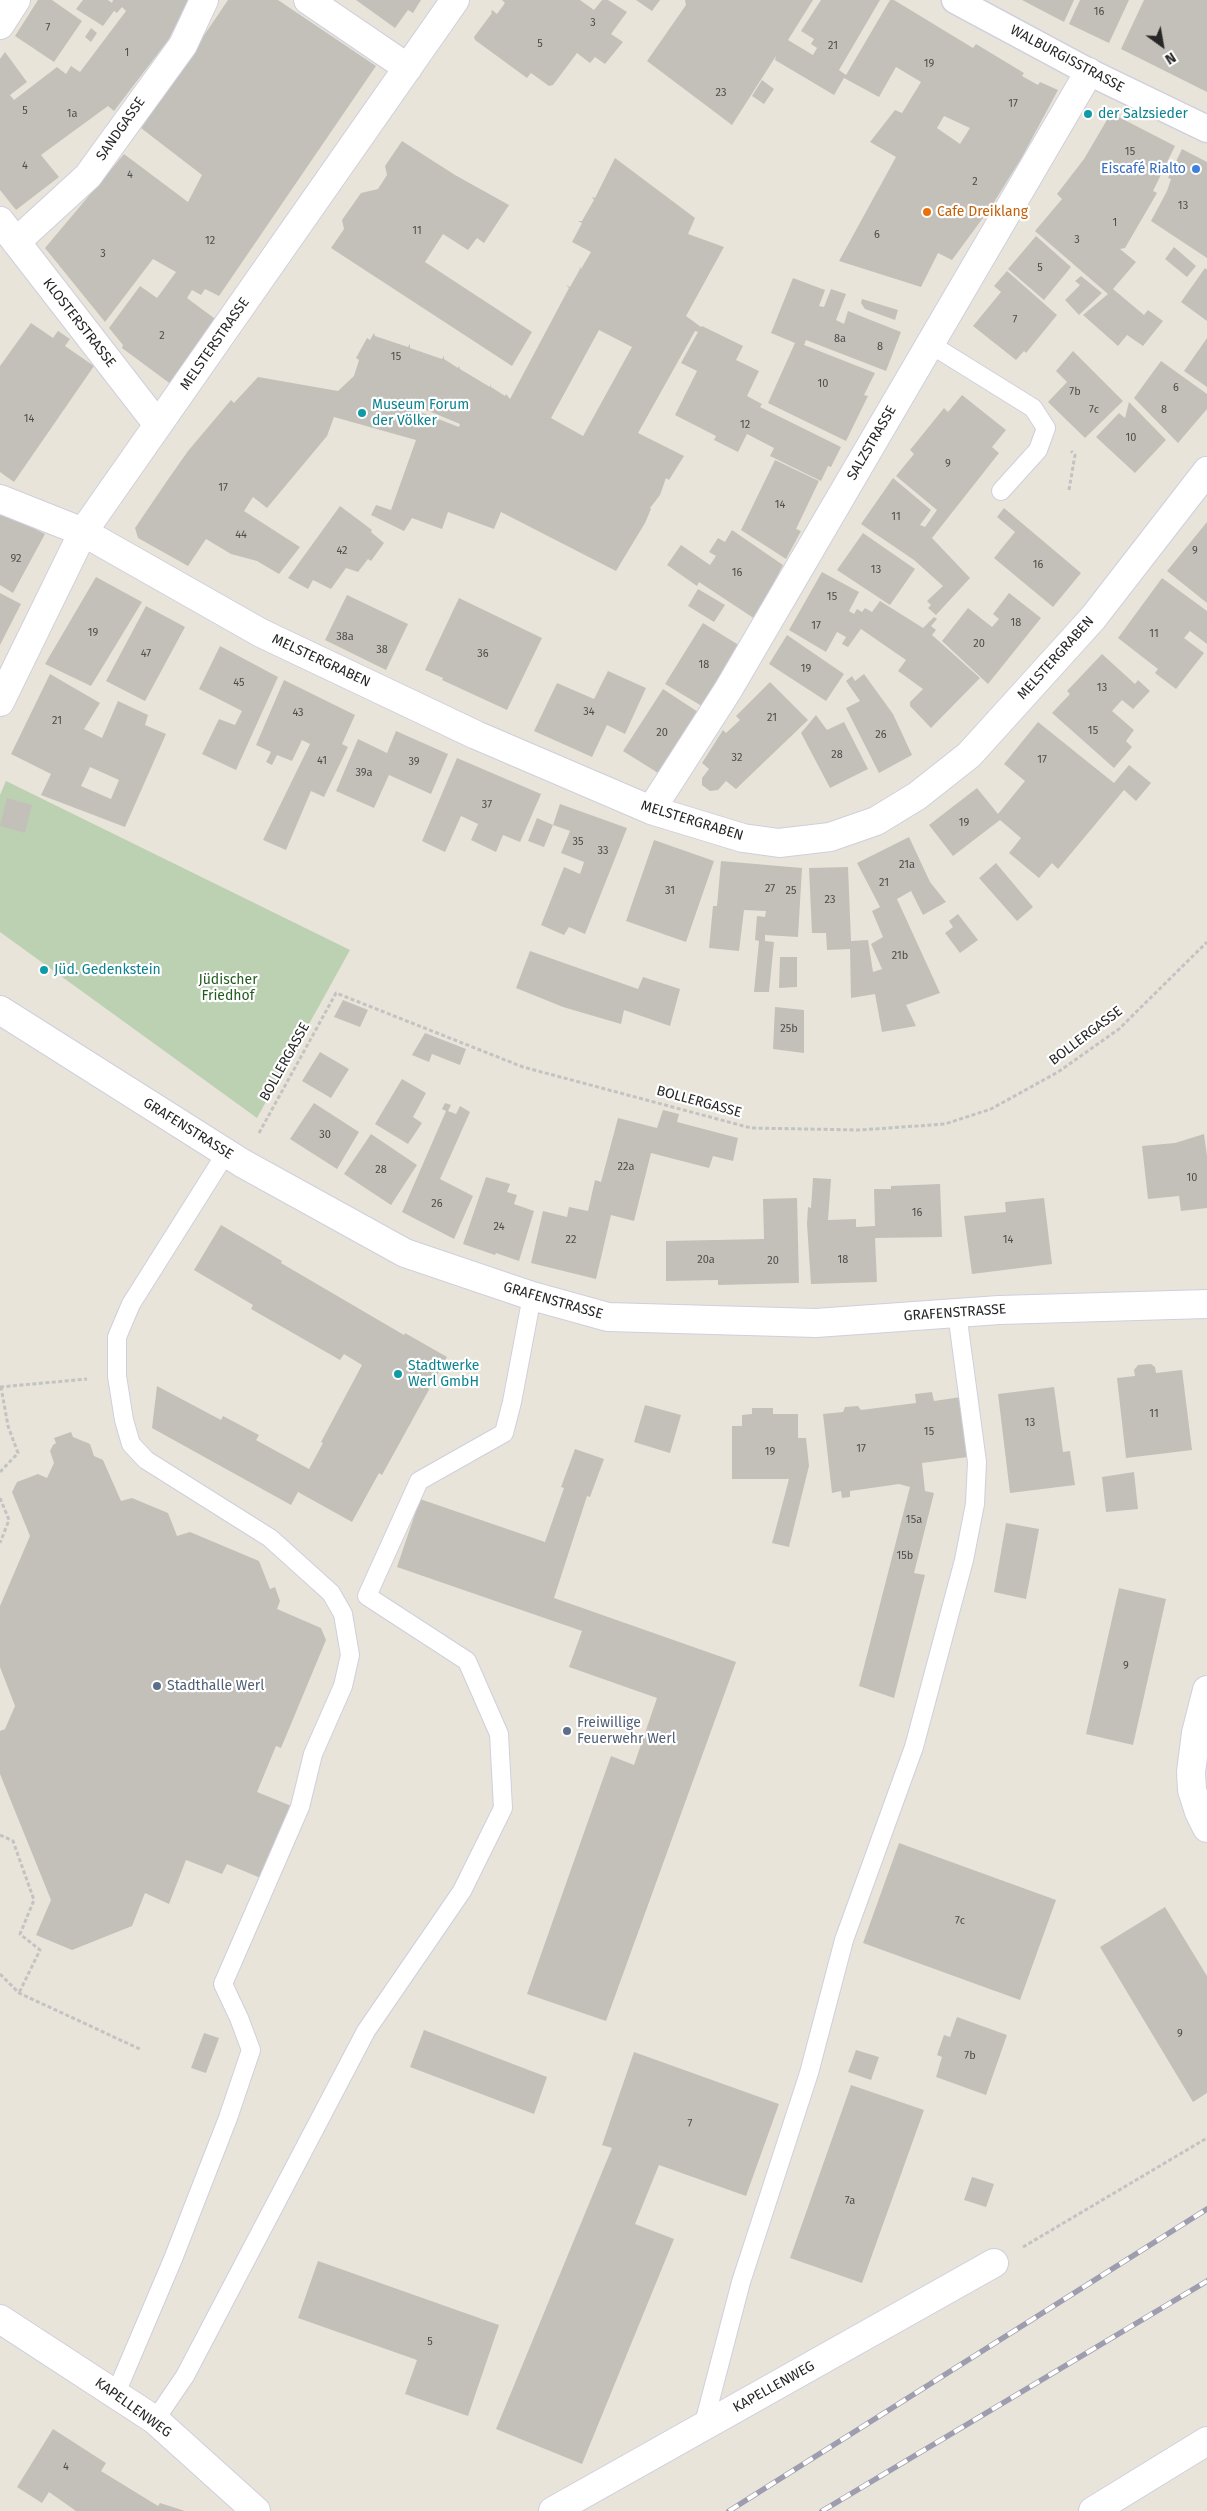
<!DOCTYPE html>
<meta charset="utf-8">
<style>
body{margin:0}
#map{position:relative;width:1207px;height:2511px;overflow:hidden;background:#e8e4d9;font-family:"Fira Sans",sans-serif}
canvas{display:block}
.north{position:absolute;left:1137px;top:20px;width:50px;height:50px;-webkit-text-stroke:4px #fff;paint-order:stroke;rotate:148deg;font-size:14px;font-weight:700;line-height:20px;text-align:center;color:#272727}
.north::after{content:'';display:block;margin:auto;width:18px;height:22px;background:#272727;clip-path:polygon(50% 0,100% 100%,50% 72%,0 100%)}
</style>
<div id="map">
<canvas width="1207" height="2511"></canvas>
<div class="north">N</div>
</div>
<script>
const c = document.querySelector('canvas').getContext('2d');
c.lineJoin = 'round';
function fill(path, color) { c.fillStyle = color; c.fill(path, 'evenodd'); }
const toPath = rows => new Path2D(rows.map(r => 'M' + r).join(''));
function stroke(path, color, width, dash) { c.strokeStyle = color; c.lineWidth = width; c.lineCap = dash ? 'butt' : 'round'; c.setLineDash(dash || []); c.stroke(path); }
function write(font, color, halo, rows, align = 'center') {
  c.font = font + ' "Fira Sans",sans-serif'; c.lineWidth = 4.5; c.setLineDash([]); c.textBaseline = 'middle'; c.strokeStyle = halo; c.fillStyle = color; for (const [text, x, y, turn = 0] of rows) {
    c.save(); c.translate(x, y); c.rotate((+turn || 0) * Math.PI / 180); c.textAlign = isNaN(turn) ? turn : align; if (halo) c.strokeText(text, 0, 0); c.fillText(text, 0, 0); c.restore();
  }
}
fill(toPath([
 [6,781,350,950,257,1118,0,932,0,795]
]), '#bcd0b2');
fill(toPath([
 [38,0,52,0,82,21,54,62,15,36],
 [83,0,108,0,112,3,113,0,188,0,169,39,114,111,108,106,41,155,59,177,16,210,0,190,0,59,5,52,27,82,10,95,14,100,57,67,66,74,71,66,80,72,126,11,122,7,117,13,114,11,103,26,76,9],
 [228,0,278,0,376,66,219,296,205,289,201,295,192,290,187,298,218,321,172,385,122,348,123,345,109,328,140,286,157,298,176,272,153,259,105,322,45,248,124,154,188,202,202,175,141,128],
 [356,0,421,0,413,13,408,10,395,28],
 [502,0,580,0,594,10,602,0,608,0,627,12,611,34,623,42,605,64,595,57,590,63,577,53,553,85,549,86,531,73,527,78,475,40,474,37,492,13,491,12,492,10,497,14,505,3],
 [636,0,660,0,652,11],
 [685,0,813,0,788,40,813,55,817,48,811,44,814,39,801,31,821,0,880,0,839,70,846,75,890,0,894,0,973,48,976,44,1024,73,1022,76,1038,85,1040,82,1058,90,1022,157,991,207,952,260,938,253,921,287,839,261,896,157,870,142,895,110,902,113,921,82,896,67,879,97,844,78,834,95,775,60,776,56,732,125,647,61,686,5],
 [944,116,970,128,960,144,937,128],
 [1022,0,1074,0,1064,22],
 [1080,0,1129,0,1109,43,1069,24],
 [1144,0,1207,0,1207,92,1121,49],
 [91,28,97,33,91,42,85,37],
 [762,80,774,89,764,104,752,96],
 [1111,113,1175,146,1153,191,1157,193,1125,248,1120,249,1136,262,1113,289,1144,315,1148,310,1163,321,1143,346,1127,335,1118,346,1083,315,1108,294,1035,231,1062,199,1057,194,1084,159],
 [402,141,455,175,509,205,484,243,477,238,468,250,443,234,425,262,532,332,512,366,331,248,344,229,342,220,361,193,378,189,387,175,385,166],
 [1182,149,1207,162,1207,258,1151,221,1167,191,1171,179,1168,178],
 [615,158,695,218,688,234,724,247,686,316,701,327,702,326,743,346,736,360,759,371,747,396,762,404,760,407,841,447,831,467,828,466,821,481,770,456,774,448,747,434,738,452,714,440,716,436,675,415,697,371,681,363,698,332,695,331,638,433,684,456,669,480,666,478,660,495,650,508,651,509,645,523,616,571,501,512,494,529,448,512,442,529,412,518,404,531,371,515,376,505,391,510,416,440,334,417,327,436,267,508,253,497,244,511,300,547,279,574,257,561,231,554,206,539,188,566,138,538,135,528,169,478,188,451,231,400,234,403,258,377,338,391,354,376,359,360,356,358,367,338,370,340,374,333,375,336,408,347,410,344,410,348,442,359,444,356,444,359,458,368,459,366,460,369,490,387,491,384,491,387,505,396,506,394,510,399,569,288,566,285,570,287,580,269,579,266,581,269,591,252,572,242,582,223,578,221,582,221,594,200,592,197,595,198],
 [599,330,632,347,583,436,551,418],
 [419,407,460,424,459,427,415,410],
 [1036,236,1071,267,1044,300,1008,269],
 [1174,247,1196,266,1187,277,1165,259],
 [1205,268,1207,270,1207,321,1181,302],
 [1007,271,1057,315,1026,353,1024,351,1016,360,973,326,1001,292,994,286],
 [1081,276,1102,293,1079,315,1065,300,1080,285,1075,281],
 [793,278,825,290,819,306,824,307,831,289,846,294,836,320,844,324,848,311,901,332,886,371,806,340,804,345,875,373,864,395,868,396,846,441,768,403,795,343,771,333],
 [862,299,898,310,895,320,865,309,861,303],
 [31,323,53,338,58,331,70,339,65,346,94,366,14,482,0,472,0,366],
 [1207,338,1207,387,1184,371],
 [1073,351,1123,401,1085,438,1048,402,1067,382,1056,371],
 [1161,361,1207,394,1207,409,1178,443,1134,398],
 [962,395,1006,430,992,447,999,453,932,538,970,578,936,615,928,608,931,605,927,601,943,586,914,560,861,524,893,478,931,510,920,525,925,527,937,510,896,476,914,454,910,450,944,408,948,412],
 [1129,402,1166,440,1135,473,1096,437,1119,413,1125,418],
 [775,460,819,481,796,529,801,531,786,559,741,530],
 [340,506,372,530,371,532,384,543,371,561,368,559,358,572,346,568,331,589,313,580,308,589,288,578],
 [1004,508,1081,573,1053,607,994,558,1015,532,997,517],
 [0,511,45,534,13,593,0,585],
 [1207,522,1207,603,1167,571],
 [732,530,783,565,755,619,699,582,697,586,667,565,681,545,710,565,716,556,709,552,718,538,725,542],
 [863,533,915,569,890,605,837,570],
 [822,572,859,592,849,611,854,614,857,609,862,612,865,608,872,612,880,601,923,628,934,617,937,619,931,626,936,630,932,635,980,678,931,728,910,706,910,702,923,689,898,671,906,660,861,629,848,647,842,644,846,637,837,632,826,652,789,630],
 [96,577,142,602,91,686,45,664],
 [1162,578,1207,611,1207,644,1190,631,1184,638,1204,653,1176,689,1155,673,1158,669,1118,638],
 [698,589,725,605,714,622,688,606],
 [0,593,21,604,0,645],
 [1009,593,1041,618,988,684,942,641,968,608,992,627,999,619,993,614],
 [347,595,408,624,386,670,325,640],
 [459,598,542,638,507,710,442,680,443,678,425,670],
 [146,606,185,627,145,701,106,681],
 [703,623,742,647,705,708,665,684],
 [787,635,844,674,826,701,769,664],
 [220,646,278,677,236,770,202,754,219,719,235,725,242,711,199,689],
 [1102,654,1135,684,1138,680,1150,691,1133,709,1122,700,1112,711,1134,730,1126,741,1132,747,1114,768,1052,713,1070,694,1067,691],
 [608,671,646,688,625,734,607,725,592,757,534,731,557,683,594,699],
 [50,674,100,703,84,729,102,738,118,701,148,715,145,725,166,734,125,827,41,795,51,774,11,754],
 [90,767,119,780,111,799,81,786],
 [864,674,893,714,912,755,879,773,846,708,860,701,846,681,852,676,855,681],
 [284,680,355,715,342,744,348,747,324,797,311,791,286,850,263,840,310,744,302,740,292,761,277,755,272,765,266,762,271,752,256,745],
 [770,682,808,720,736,789,726,781,718,790,710,791,702,785,702,778,709,769,702,763,723,730,726,733,740,720,736,716],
 [663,689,701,714,658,773,623,751],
 [816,715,827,730,844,722,868,769,830,788,801,733],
 [1038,722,1114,783,1129,765,1151,783,1136,801,1124,790,1058,869,1052,863,1039,878,1009,853,1021,838,1000,820,953,856,929,825,977,788,998,814,1025,781,1004,764],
 [396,731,448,754,431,794,389,775,374,808,336,791,358,739,387,753],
 [457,758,541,794,520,842,503,835,496,852,471,840,478,824,461,816,445,852,422,841],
 [7,798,32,805,25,833,0,826],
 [560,804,627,828,585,934,569,927,564,935,541,925,564,867,580,874,584,862,561,853,570,831,553,825],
 [537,818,553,825,544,847,528,841],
 [909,837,930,882,946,902,923,915,911,891,897,899,940,993,906,1005,916,1026,882,1032,875,994,851,998,850,949,827,950,826,933,812,933,809,868,848,867,851,941,868,940,873,972,882,969,871,944,883,937,872,911,880,907,857,863],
 [654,840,714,861,686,942,626,921],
 [721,861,802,868,798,937,765,935,765,941,774,942,769,992,754,992,759,941,755,940,757,916,765,917,766,911,744,910,739,951,709,948,713,906,717,906],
 [996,863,1033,907,1017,921,979,878],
 [958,914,978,940,960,953,945,933,953,927,949,921],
 [530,951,638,989,643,977,680,989,670,1026,624,1010,621,1024,563,1007,516,988],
 [780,957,797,957,797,987,779,988],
 [343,1000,368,1010,360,1027,334,1017],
 [775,1007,804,1010,804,1053,773,1049],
 [425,1033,466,1049,460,1065,432,1054,429,1062,412,1055],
 [320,1052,349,1069,331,1098,302,1081],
 [402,1079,426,1093,413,1117,422,1123,408,1144,375,1124],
 [314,1103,359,1132,337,1169,290,1139],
 [445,1103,451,1105,448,1111,456,1114,460,1106,470,1112,440,1179,473,1196,454,1239,402,1212,446,1111,442,1109],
 [663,1110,679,1114,677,1122,738,1138,733,1161,713,1156,709,1168,651,1153,634,1221,611,1215,596,1279,531,1263,543,1211,567,1217,569,1207,588,1211,595,1180,601,1182,618,1118,657,1128],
 [371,1134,417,1165,391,1205,344,1174],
 [1204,1134,1207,1156,1207,1208,1181,1211,1179,1196,1148,1199,1142,1146,1175,1143],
 [486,1177,510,1184,507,1192,517,1195,514,1204,534,1211,519,1261,496,1253,495,1255,463,1244],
 [813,1178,831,1179,828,1220,856,1219,856,1227,875,1226,874,1189,891,1189,891,1186,940,1184,942,1237,875,1238,877,1282,811,1284,807,1224,808,1207,811,1208],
 [797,1198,799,1283,718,1285,718,1280,666,1281,666,1241,764,1239,763,1199],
 [1044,1198,1052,1264,972,1274,964,1216,1006,1212,1005,1202],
 [221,1225,282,1261,281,1263,404,1335,405,1333,447,1357,382,1475,379,1473,352,1522,298,1492,291,1505,152,1428,157,1386,221,1420,223,1416,259,1435,256,1440,309,1469,323,1443,321,1442,362,1365,344,1354,340,1360,251,1309,253,1305,194,1270],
 [1151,1364,1155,1367,1156,1373,1182,1370,1192,1450,1126,1458,1117,1378,1135,1376,1134,1370,1138,1365],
 [1054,1387,1063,1452,1070,1451,1075,1485,1010,1493,998,1394],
 [932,1392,934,1401,961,1397,968,1457,922,1463,925,1491,934,1493,914,1573,925,1575,894,1698,859,1686,910,1487,899,1484,850,1491,850,1497,842,1498,841,1491,832,1493,823,1414,843,1412,845,1407,858,1406,861,1410,916,1403,915,1394],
 [645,1405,681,1415,670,1453,634,1442],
 [752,1408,773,1408,773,1414,798,1414,798,1438,806,1438,809,1466,789,1547,772,1543,789,1479,732,1479,732,1426,742,1426,742,1415,752,1414],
 [71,1432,73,1437,90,1444,94,1456,103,1460,121,1501,132,1498,168,1513,177,1536,190,1532,259,1561,270,1589,275,1587,280,1601,277,1609,321,1628,326,1640,281,1748,276,1746,257,1792,294,1807,263,1879,227,1864,222,1874,186,1860,169,1904,145,1893,132,1926,72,1950,36,1935,51,1900,0,1774,0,1731,5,1729,15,1706,0,1667,0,1606,30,1536,12,1492,17,1482,38,1474,47,1478,54,1463,50,1451,53,1445,56,1443,54,1438],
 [575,1449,604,1459,590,1497,587,1496,554,1598,736,1662,606,2021,527,1994,611,1756,634,1765,657,1698,569,1667,582,1631,397,1567,420,1499,545,1542,564,1488,561,1487],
 [1134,1472,1138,1509,1106,1512,1102,1477],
 [1006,1523,1039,1529,1026,1599,994,1592],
 [1119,1588,1166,1599,1133,1745,1086,1734],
 [899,1843,1056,1900,1020,2000,863,1943],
 [1165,1907,1207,1976,1207,2093,1193,2102,1100,1947],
 [957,2017,1007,2035,986,2095,936,2077,942,2057,937,2055,944,2035,950,2037],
 [424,2030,547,2077,534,2114,410,2067],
 [204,2033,219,2038,206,2073,191,2068],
 [856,2050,879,2057,871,2080,848,2072],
 [634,2052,779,2104,746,2196,659,2165,635,2224,674,2239,582,2464,496,2429,612,2148,602,2145],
 [851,2085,924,2110,862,2283,790,2258],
 [972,2177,994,2184,986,2207,964,2200],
 [318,2261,499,2325,468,2416,405,2394,417,2360,298,2318],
 [53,2429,106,2463,101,2471,158,2506,160,2503,185,2511,76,2511,49,2492,42,2503,17,2487]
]), '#c3c0b9');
const service = toPath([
 [930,344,1033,408,1046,428,1038,450,1001,491],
 [116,2393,173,2259,228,2118,251,2050,239,2018,223,1984,300,1807,313,1754,343,1686,350,1655,343,1614,331,1593,270,1538,146,1460,131,1444,124,1420,117,1376,117,1337,131,1304,226,1153],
 [155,2420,185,2376,366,2031,462,1891,503,1808,499,1734,467,1661,367,1596,419,1481,504,1433,512,1402,532,1296],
 [703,2427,741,2282,809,2073,844,1940,914,1747,964,1560,975,1504,977,1462,957,1313]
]);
const pedestrian = toPath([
 [955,0,1089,72,1207,129]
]);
const minor = toPath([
 [308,0,408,68],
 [0,25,16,0],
 [0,221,158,425],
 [16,242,88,176,183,45,204,0],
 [0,499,83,532,261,633,476,735,651,810,743,838,779,843,830,837,876,821,917,796,969,755,1093,618,1207,471],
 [0,702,83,532,455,0],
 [651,810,728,690,1089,72],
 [0,1010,242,1163,405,1253,532,1296,608,1317,816,1323,999,1310,1207,1304],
 [1207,1690,1196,1733,1191,1772,1192,1790,1199,1812,1207,1828],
 [0,2319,155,2420,256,2511],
 [553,2511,994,2263],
 [1093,2511,1207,2441]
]);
stroke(service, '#cfcfde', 20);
stroke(pedestrian, '#cfcfde', 29);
stroke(minor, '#cfcfde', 30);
stroke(toPath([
 [1069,490,1075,455,1071,451],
 [259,1133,336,993,523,1067,751,1128,860,1130,945,1124,991,1109,1058,1072,1119,1029,1207,942],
 [0,1387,87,1379],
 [0,1472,18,1453,8,1426,1,1387],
 [0,1498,9,1520,0,1543],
 [0,1835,13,1841,34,1900,20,1934,40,1950,19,1993],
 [0,1974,19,1993,142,2050],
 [1023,2247,1207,2138]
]), '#c3c3c3', 3, [4, 2.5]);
stroke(service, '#fff', 18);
stroke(pedestrian, '#fff', 26);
stroke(minor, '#fff', 28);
const rail = toPath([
 [729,2511,1207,2209],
 [822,2511,1207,2281]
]);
stroke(rail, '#9d9daf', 5.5);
stroke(rail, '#fff', 4, [11]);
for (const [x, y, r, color] of [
 [1088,114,5,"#0f9aa8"],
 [1196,169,5,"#3f7fe0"],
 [927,212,5,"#e8710a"],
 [362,413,5,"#0f9aa8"],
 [44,970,5,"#0f9aa8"],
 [398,1374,5,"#0f9aa8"],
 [157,1686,5,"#5c6f8a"],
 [567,1731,5,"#5c6f8a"]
]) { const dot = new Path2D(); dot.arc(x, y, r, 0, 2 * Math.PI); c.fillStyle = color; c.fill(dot); stroke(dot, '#fff', 2); }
write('11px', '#4e4d4c', null, [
 ["16",1099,12],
 ["3",593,23],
 ["7",48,28],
 ["5",540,44],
 ["21",833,46],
 ["1",127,53],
 ["19",929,64],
 ["23",721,93],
 ["17",1013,104],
 ["5",25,111],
 ["1a",72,114],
 ["15",1130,152],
 ["4",25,166],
 ["4",130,175],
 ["2",975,182],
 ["13",1183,206],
 ["1",1115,223],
 ["11",417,231],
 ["6",877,235],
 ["3",1077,240],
 ["12",210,241],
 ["3",103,254],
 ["5",1040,268],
 ["7",1015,320],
 ["2",162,336],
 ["8a",840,339],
 ["8",880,347],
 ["15",396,357],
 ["10",823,384],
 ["6",1176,388],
 ["7b",1075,392],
 ["7c",1094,410],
 ["8",1164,410],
 ["14",29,419],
 ["12",745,425],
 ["10",1131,438],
 ["9",948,464],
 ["17",223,488],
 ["14",780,505],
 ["11",896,517],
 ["44",241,535],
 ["42",342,551],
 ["9",1195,551],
 ["92",16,559],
 ["16",1038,565],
 ["13",876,570],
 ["16",737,573],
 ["15",832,597],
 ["18",1016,623],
 ["17",816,626],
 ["19",93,633],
 ["11",1154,634],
 ["38a",345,637],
 ["20",979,644],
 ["38",382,650],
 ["47",146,654],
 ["36",483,654],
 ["18",704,665],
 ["19",806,669],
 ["45",239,683],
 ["13",1102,688],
 ["34",589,712],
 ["43",298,713],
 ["21",772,718],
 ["21",57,721],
 ["15",1093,731],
 ["20",662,733],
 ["26",881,735],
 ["28",837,755],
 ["32",737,758],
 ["17",1042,760],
 ["41",322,761],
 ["39",414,762],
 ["39a",364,773],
 ["37",487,805],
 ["19",964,823],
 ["35",578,842],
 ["33",603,851],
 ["21a",907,865],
 ["21",884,883],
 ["27",770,889],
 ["31",670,891],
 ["25",791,891],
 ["23",830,900],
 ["21b",900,956],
 ["25b",789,1029],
 ["30",325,1135],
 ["22a",626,1167],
 ["28",381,1170],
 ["10",1192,1178],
 ["26",437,1204],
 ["16",917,1213],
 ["24",499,1227],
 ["22",571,1240],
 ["14",1008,1240],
 ["20a",706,1260],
 ["18",843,1260],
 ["20",773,1261],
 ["11",1154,1414],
 ["13",1030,1423],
 ["15",929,1432],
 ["17",861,1449],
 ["19",770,1452],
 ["15a",914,1520],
 ["15b",905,1556],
 ["9",1126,1666],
 ["7c",960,1921],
 ["9",1180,2034],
 ["7b",970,2056],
 ["7",690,2124],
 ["7a",850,2201],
 ["5",430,2342],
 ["4",66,2467]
]);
write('14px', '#272727', '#fff', [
 ["WALBURGISSTRASSE",1067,59,28],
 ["SANDGASSE",121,129,-55],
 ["KLOSTERSTRASSE",79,323,52],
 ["MELSTERSTRASSE",215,344,-55],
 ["SALZSTRASSE",872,443,-60],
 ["MELSTERGRABEN",1056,658,-48],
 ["MELSTERGRABEN",321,661,25],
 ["MELSTERGRABEN",692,821,17],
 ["BOLLERGASSE",1086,1036,-37],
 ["BOLLERGASSE",285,1062,-61],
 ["BOLLERGASSE",699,1102,15],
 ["GRAFENSTRASSE",188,1129,32],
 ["GRAFENSTRASSE",553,1301,16],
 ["GRAFENSTRASSE",955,1313,-4],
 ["KAPELLENWEG",774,2387,-29],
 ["KAPELLENWEG",133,2408,36]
]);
write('14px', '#0d838f', '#fff', [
 ["der Salzsieder",1098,114],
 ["Museum Forum",372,405],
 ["der Völker",372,421],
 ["Jüd. Gedenkstein",54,970],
 ["Stadtwerke",408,1366],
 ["Werl GmbH",408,1382]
], 'left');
write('14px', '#366cbe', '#fff', [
 ["Eiscafé Rialto",1186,169]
], 'right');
write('14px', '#c56008', '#fff', [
 ["Cafe Dreiklang",937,212]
], 'left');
write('14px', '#225b1f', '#fff', [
 ["Jüdischer",228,980],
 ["Friedhof",228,996]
]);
write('14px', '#4e5e75', '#fff', [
 ["Stadthalle Werl",167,1686],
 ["Freiwillige",577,1723],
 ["Feuerwehr Werl",577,1739]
], 'left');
</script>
